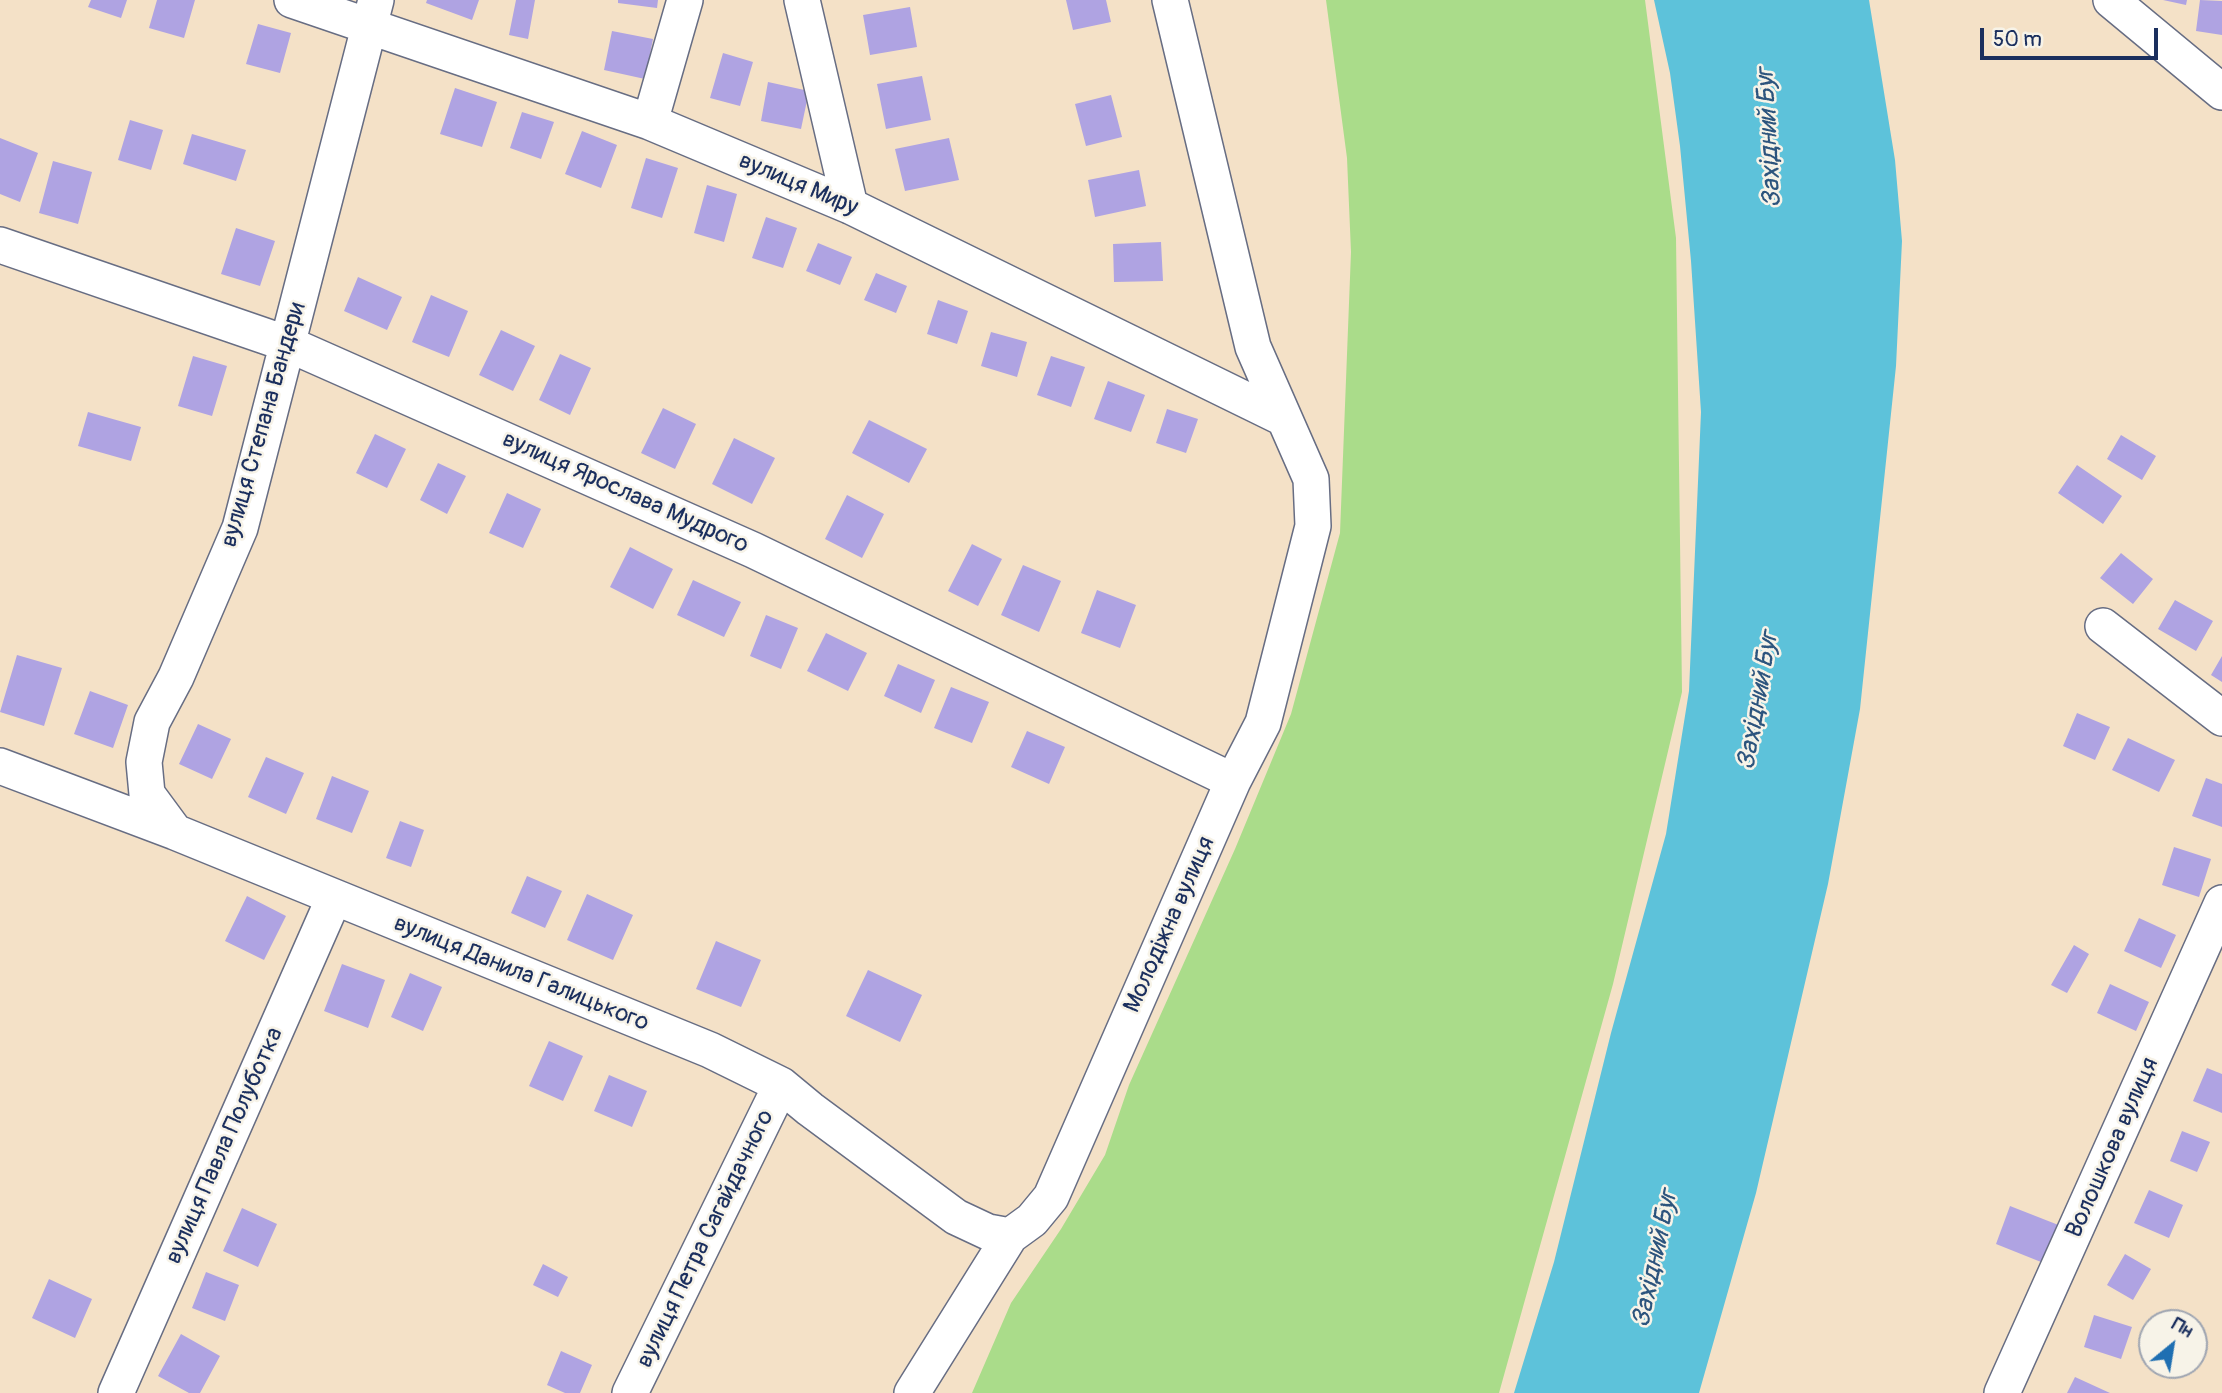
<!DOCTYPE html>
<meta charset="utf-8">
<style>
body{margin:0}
#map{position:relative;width:2222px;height:1393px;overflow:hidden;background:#f4e1c7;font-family:Pangolin,sans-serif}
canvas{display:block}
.north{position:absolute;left:2138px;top:1309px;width:70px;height:70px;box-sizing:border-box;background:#f7f3e8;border:2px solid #9fa5b1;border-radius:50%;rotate:30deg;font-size:19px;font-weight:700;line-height:28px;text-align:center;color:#1b2f5e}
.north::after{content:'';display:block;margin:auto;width:24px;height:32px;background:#1f6fb2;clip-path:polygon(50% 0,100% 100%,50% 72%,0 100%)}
.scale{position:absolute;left:1980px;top:28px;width:178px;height:32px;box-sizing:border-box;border:4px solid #1b2f5e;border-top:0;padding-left:9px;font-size:21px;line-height:24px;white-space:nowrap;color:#1b2f5e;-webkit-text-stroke:5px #f7f3e8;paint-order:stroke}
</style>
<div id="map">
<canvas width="2222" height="1393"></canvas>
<div class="north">Пн</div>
<div class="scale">50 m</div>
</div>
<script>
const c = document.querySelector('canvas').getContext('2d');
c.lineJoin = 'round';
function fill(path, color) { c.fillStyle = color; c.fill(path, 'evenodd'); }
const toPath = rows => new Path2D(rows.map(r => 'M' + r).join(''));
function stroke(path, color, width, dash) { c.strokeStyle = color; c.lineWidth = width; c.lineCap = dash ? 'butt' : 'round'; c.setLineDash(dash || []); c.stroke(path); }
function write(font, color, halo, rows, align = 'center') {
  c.font = font + ' Pangolin,sans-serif'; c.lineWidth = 5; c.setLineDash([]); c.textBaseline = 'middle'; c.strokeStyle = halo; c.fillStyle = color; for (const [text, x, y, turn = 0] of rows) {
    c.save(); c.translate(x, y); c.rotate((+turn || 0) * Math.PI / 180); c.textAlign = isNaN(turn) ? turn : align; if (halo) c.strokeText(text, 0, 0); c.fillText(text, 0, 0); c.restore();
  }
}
fill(toPath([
 [1326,0,1645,0,1676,238,1682,692,1613,984,1499,1393,972,1393,1011,1303,1061,1229,1105,1155,1129,1085,1235,849,1291,714,1340,533,1351,252,1347,158]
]), '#aadc8a');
fill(toPath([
 [1654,0,1869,0,1895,160,1902,241,1896,366,1860,709,1828,884,1756,1193,1699,1393,1514,1393,1554,1262,1611,1033,1666,834,1689,691,1701,412,1691,261,1680,146,1670,73]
]), '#5dc2da');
fill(toPath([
 [91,0,127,0,121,18,88,7],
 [157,0,195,0,184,38,149,28],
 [427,0,479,0,472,20,426,3],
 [516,0,535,0,528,39,509,35],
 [618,0,658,0,657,8,618,3],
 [1066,0,1106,0,1111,22,1073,30],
 [2163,0,2187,0,2186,5],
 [2200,0,2222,1,2222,35,2196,31],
 [910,7,917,47,870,55,863,15],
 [258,24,291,33,280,73,246,64],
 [612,31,653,39,645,79,604,70],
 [723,53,753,62,740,106,710,98],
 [922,76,931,120,886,129,877,84],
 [768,82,809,91,801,129,761,121],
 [455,88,497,102,482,147,440,134],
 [1111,95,1122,137,1086,146,1075,104],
 [522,112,554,122,541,159,510,148],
 [130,120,163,130,151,170,118,160],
 [582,131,617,145,601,188,565,174],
 [192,134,246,150,236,181,183,164],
 [0,138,38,153,20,202,0,194],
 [949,138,959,180,905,191,895,149],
 [646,158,678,168,662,218,631,208],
 [53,161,92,172,78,224,39,213],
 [1139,170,1146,206,1095,217,1088,180],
 [707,185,737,194,724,242,694,233],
 [766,217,797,228,783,268,752,258],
 [236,228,275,241,260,286,221,274],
 [1161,242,1163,281,1114,282,1113,244],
 [818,243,852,257,840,285,806,271],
 [876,273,907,286,896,313,864,300],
 [358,277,402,297,387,330,344,311],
 [431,295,468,311,449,357,412,342],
 [938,300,968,311,957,344,927,334],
 [501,330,535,346,513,391,479,375],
 [991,332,1027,342,1017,377,981,366],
 [560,354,591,368,570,415,539,400],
 [193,356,227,366,212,416,178,406],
 [1051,356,1085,367,1071,407,1037,395],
 [1108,381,1145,395,1131,432,1094,419],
 [663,408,696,424,675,469,641,453],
 [1167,409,1198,419,1186,453,1156,443],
 [88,412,141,427,131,461,78,446],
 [869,420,927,449,909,483,852,453],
 [375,434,406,449,387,488,356,473],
 [2121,435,2156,456,2142,480,2107,459],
 [734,438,775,458,752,504,712,484],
 [438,463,466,476,447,514,420,500],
 [2077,465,2122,496,2103,524,2058,493],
 [507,493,541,509,523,548,489,533],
 [847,495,884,514,862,558,825,539],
 [972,544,1002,559,978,606,948,591],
 [630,547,673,569,653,609,610,587],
 [2121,553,2153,579,2133,604,2100,578],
 [1023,565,1061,581,1039,632,1001,615],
 [693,580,741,602,724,637,677,615],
 [1097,590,1136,605,1120,648,1081,633],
 [2175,600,2213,621,2196,651,2158,629],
 [766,615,798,628,781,669,750,656],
 [826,633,867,653,848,691,807,671],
 [17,655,62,668,44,726,0,712],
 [2222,656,2222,682,2211,675],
 [898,664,935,680,921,713,884,696],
 [951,687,989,702,972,743,934,728],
 [90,691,128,705,113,748,74,734],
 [2077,713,2110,727,2095,760,2063,746],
 [198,724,231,739,212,779,179,764],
 [1027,731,1065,747,1049,784,1011,767],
 [2128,738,2175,760,2159,792,2112,770],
 [266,757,304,773,286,814,248,797],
 [332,776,369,791,352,833,316,819],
 [2206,778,2222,784,2222,827,2192,816],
 [400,821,424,830,411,867,386,858],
 [2174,847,2211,859,2199,897,2162,885],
 [527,876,562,891,545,928,511,913],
 [587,894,633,915,613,960,567,940],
 [247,896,286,916,264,960,225,941],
 [2139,918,2176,935,2161,968,2124,951],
 [716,941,761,960,741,1007,696,989],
 [2074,945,2089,954,2067,993,2051,985],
 [342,964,385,980,368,1028,324,1011],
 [868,970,922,995,900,1042,846,1016],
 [410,973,442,987,423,1031,391,1017],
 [2110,984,2149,1002,2136,1031,2097,1013],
 [549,1041,583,1056,563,1101,529,1086],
 [2207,1068,2222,1074,2222,1113,2193,1101],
 [609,1075,647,1091,632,1127,594,1111],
 [2182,1131,2210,1142,2197,1172,2170,1161],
 [2149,1190,2183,1205,2169,1238,2134,1223],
 [2010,1206,2061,1226,2046,1264,1996,1244],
 [242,1208,277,1224,258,1267,223,1251],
 [2125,1254,2151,1269,2133,1300,2107,1285],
 [543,1264,568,1277,558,1297,533,1285],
 [206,1272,239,1285,225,1321,192,1308],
 [49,1279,92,1299,75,1338,32,1318],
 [2094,1315,2132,1327,2121,1359,2084,1347],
 [181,1334,220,1356,200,1393,189,1393,158,1376],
 [561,1351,592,1365,580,1393,565,1393,547,1385],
 [2075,1377,2110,1393,2067,1393]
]), '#afa3e2');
const minor = toPath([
 [292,0,650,122,850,206,1283,418],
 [802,0,850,206],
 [2111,0,2222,92],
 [650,122,685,0],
 [0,245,288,344,753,550,1233,781],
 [2103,626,2222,718],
 [0,766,175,832,710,1050,781,1085,810,1109,956,1217,988,1232,1010,1236],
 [175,832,147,794,144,762,152,722,176,677,240,528,376,0],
 [116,1393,334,898],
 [630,1393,781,1085],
 [912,1393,1010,1236,1032,1220,1051,1197,1233,781,1263,723,1313,526,1311,479,1253,347,1170,0],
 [2002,1393,2222,903]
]);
stroke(minor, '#676d83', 38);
stroke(minor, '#fff', 35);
write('24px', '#1b2f5e', '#f7f3e8', [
 ["вулиця Миру",798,185,23],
 ["вулиця Степана Бандери",264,425,-74],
 ["вулиця Ярослава Мудрого",625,493,24],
 ["Молодіжна вулиця",1170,925,-66],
 ["вулиця Данила Галицького",521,974,22],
 ["вулиця Павла Полуботка",225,1146,-66],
 ["Волошкова вулиця",2113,1148,-66],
 ["вулиця Петра Сагайдачного",706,1239,-64]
]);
write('italic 26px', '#2c547d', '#f7f3e8', [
 ["Західний Буг",1770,138,-93],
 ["Західний Буг",1759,701,-80],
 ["Західний Буг",1656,1259,-78]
]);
</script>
